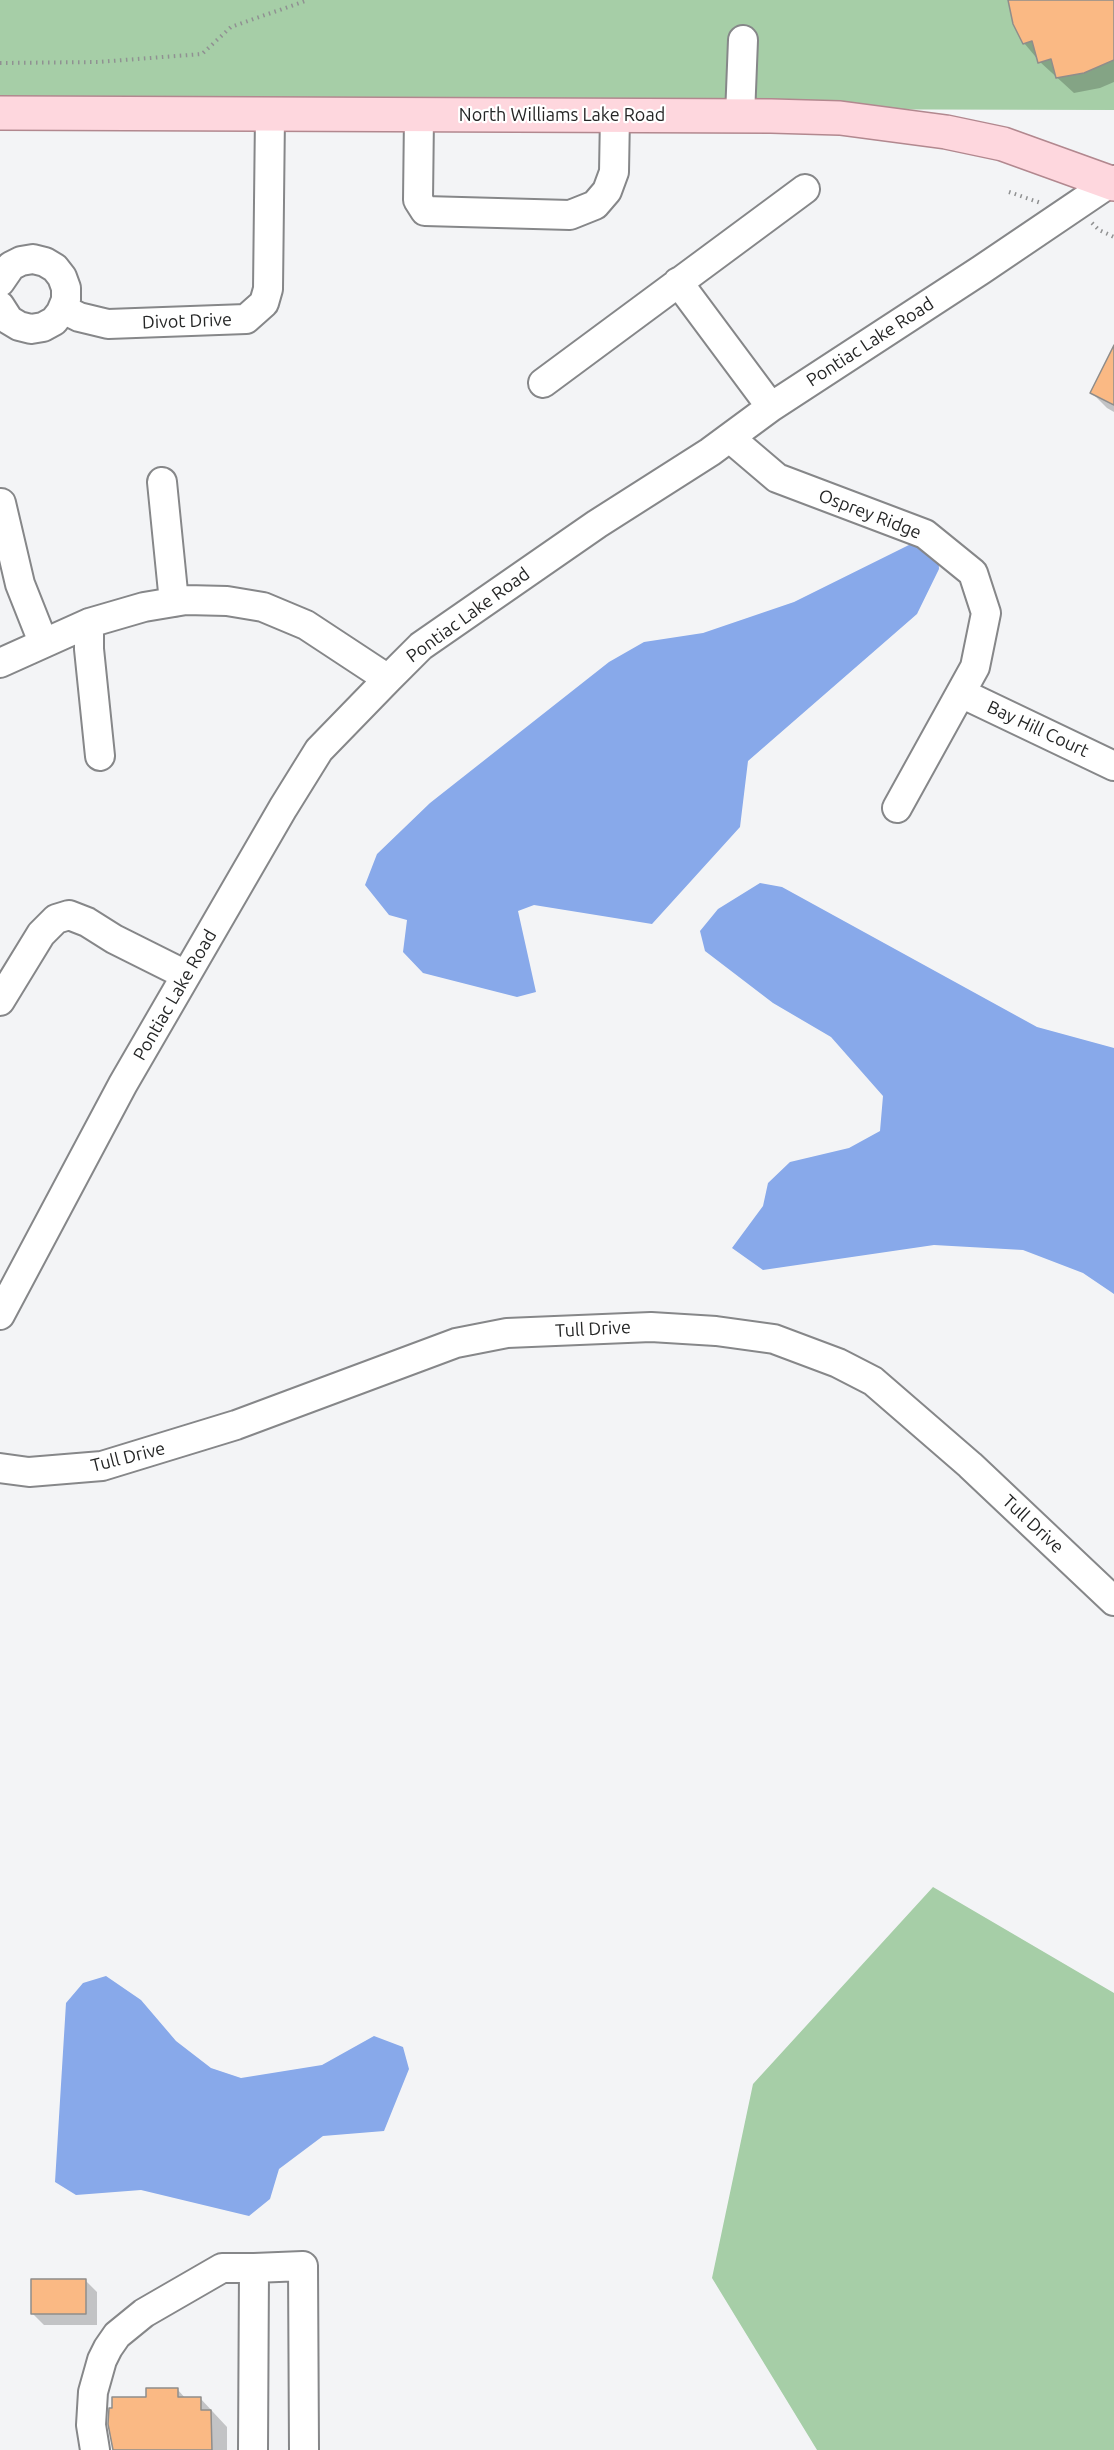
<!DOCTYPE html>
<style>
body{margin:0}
canvas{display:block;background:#f3f4f6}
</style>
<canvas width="1114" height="2450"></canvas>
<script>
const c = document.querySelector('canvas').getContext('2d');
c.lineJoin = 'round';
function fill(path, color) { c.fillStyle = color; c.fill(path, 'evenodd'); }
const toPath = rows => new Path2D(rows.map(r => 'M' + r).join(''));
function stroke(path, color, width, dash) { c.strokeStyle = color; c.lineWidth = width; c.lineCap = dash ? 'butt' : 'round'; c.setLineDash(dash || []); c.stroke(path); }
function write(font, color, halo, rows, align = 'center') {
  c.font = font + ' Ubuntu,sans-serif'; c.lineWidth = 4.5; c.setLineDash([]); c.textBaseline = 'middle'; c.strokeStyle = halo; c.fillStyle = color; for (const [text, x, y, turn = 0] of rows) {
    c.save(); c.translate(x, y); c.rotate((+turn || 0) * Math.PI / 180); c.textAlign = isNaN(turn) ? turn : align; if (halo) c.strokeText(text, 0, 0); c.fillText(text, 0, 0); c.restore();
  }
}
fill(toPath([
 [0,0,1114,0,1114,110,0,107],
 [933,1887,1114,1993,1114,2450,817,2450,712,2278,753,2084]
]), '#a6cea7');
fill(toPath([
 [917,541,938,551,939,569,917,614,748,761,740,827,652,924,534,905,518,911,536,992,517,997,423,973,403,952,407,920,389,915,365,885,377,854,430,803,609,662,644,642,703,633,794,602],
 [760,883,782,887,1037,1027,1114,1048,1114,1294,1083,1273,1023,1250,934,1245,763,1270,732,1248,763,1206,768,1183,790,1162,849,1148,880,1131,883,1096,831,1037,773,1003,705,951,700,931,718,909],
 [106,1976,141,2000,176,2041,211,2068,241,2078,322,2065,374,2036,403,2047,409,2069,384,2131,323,2136,279,2169,270,2199,249,2216,141,2190,76,2195,55,2182,66,2003,83,1983]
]), '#88a9ea');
fill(toPath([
 [1009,0,1114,0,1114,82,1100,88,1074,93,1040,62,1024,43],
 [1114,348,1114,412,1107,408,1091,392],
 [85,2280,97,2292,97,2325,44,2325,32,2313],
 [178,2390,186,2399,200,2398,227,2427,227,2450,114,2450,148,2399]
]), '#0003');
const building = toPath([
 [1008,0,1114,0,1114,60,1084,73,1056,78,1051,59,1038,63,1032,41,1023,44,1013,24,1008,0],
 [1114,345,1114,405,1090,393,1114,345],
 [31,2279,86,2279,86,2314,31,2314,31,2279],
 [146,2388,178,2388,178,2397,201,2397,201,2410,211,2410,212,2450,113,2450,108,2424,109,2408,112,2408,112,2397,146,2397,146,2388]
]);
fill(building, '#fab984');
stroke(building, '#8f8d8b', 1.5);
const minor = toPath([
 [419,116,418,200,425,211,570,215,595,205,607,191,614,172,615,115],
 [740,116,743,40],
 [0,282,11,266,21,261,33,259,45,262,55,268,62,277,66,288,66,300,61,312,54,321,43,327,31,329,19,326,9,320,0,306],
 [678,282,771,407],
 [63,309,79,317,108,324,246,319,264,303,268,289,270,115],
 [543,383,805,189],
 [730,438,777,478,925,534,973,573,986,613,975,667,897,808],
 [162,482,174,602],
 [1,503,20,584,43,642],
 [89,623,89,649,100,756],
 [0,663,89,623,144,607,186,600,227,601,263,607,306,625,388,679],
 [961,693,1114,766],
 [0,1001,41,934,56,919,69,915,87,922,114,939,186,975],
 [0,1315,123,1084,283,808,319,750,388,679,421,646,597,524,710,452,771,407,981,270,1114,180],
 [0,1468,29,1472,102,1466,236,1425,456,1343,507,1333,651,1327,716,1331,774,1339,838,1363,873,1381,970,1465,1114,1601],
 [95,2450,91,2425,93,2392,102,2360,108,2348,117,2335,144,2313,222,2268,254,2268],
 [253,2450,254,2268,303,2266,304,2450]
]);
const major = toPath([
 [0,113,771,116,840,118,946,132,1003,144,1114,184]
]);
stroke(minor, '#868789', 32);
stroke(major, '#b2888f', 36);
stroke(toPath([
 [0,63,98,62,202,54,231,27,308,0],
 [1009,192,1041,203],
 [1092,223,1099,230,1114,237]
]), '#909192', 4, [1.5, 4.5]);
stroke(minor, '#fff', 28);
stroke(major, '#fed7de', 33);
write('18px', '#252626', '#fff', [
 ["North Williams Lake Road",562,115],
 ["Divot Drive",187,321,-2],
 ["Pontiac Lake Road",870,342,-33],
 ["Osprey Ridge",870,514,21],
 ["Pontiac Lake Road",468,615,-36],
 ["Bay Hill Court",1038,729,25],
 ["Pontiac Lake Road",175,995,-60],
 ["Tull Drive",593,1329,-3],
 ["Tull Drive",128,1457,-14],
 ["Tull Drive",1033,1524,43]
]);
</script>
